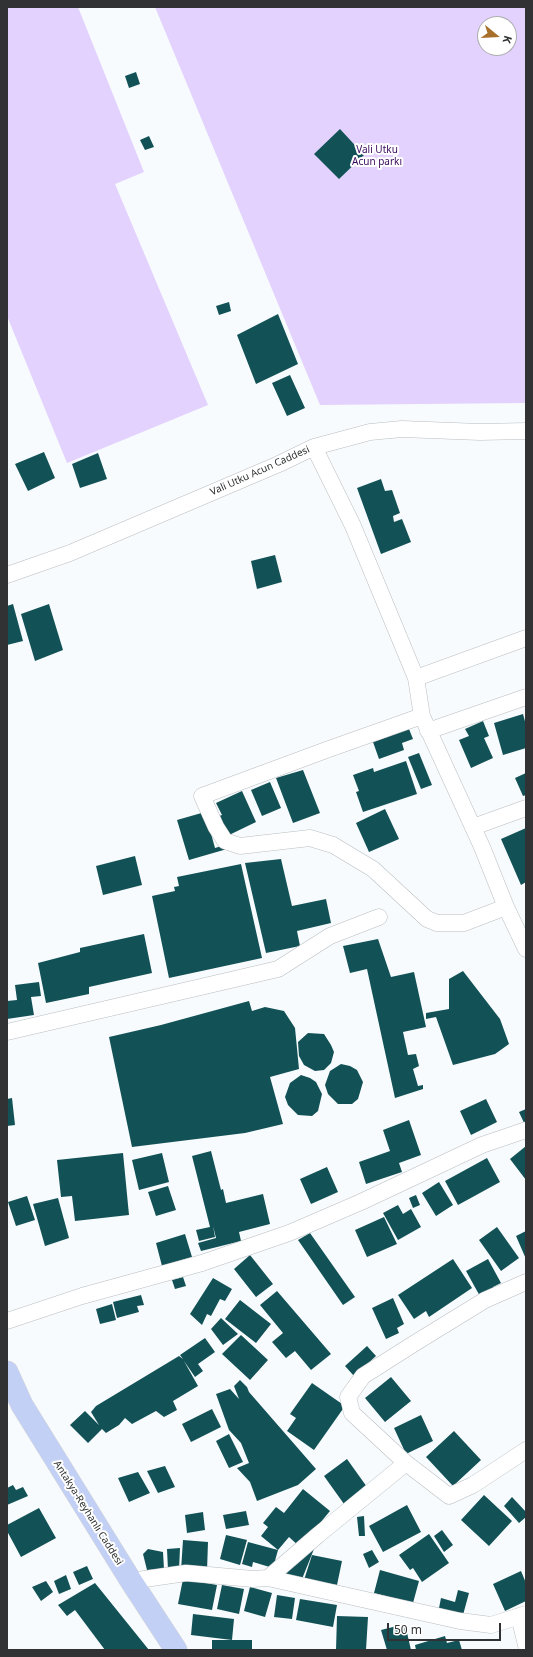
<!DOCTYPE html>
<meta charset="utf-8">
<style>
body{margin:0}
#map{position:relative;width:533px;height:1657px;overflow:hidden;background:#f7fbfd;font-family:"Noto Sans",sans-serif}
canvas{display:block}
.frame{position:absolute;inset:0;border:8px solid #303233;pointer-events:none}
.north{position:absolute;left:477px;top:16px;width:40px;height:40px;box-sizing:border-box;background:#fff;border:1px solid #acadad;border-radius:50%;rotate:108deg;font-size:11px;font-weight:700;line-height:16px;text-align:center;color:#303233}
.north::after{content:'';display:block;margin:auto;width:14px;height:18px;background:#a6702a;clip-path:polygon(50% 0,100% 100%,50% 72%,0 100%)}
.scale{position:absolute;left:387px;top:1623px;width:114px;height:18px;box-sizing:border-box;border:2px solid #303233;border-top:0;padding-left:5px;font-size:12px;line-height:14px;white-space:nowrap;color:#303233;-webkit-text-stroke:3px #fff;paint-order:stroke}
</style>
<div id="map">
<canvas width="533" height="1657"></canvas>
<div class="frame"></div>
<div class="north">K</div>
<div class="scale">50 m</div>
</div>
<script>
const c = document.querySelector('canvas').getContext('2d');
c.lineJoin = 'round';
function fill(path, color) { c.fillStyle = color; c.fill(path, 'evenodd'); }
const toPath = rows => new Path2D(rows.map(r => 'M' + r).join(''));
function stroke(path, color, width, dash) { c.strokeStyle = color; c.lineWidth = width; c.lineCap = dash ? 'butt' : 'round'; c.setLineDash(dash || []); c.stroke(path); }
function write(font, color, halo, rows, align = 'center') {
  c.font = font + ' "Noto Sans",sans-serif'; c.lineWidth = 4; c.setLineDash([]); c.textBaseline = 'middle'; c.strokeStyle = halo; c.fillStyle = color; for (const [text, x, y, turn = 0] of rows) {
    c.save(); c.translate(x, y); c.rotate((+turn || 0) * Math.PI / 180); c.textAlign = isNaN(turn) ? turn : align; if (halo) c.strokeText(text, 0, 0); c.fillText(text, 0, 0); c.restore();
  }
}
fill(toPath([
 [7,7,78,7,144,172,115,184,208,405,67,463,7,316],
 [155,7,526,7,526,403,320,405],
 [485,24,509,24,509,48,485,48]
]), '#e3d2fd');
fill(toPath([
 [136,72,140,84,129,88,125,76],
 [340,129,364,155,339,179,314,154],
 [149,136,154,147,145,150,140,140],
 [229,302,231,311,219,315,216,306],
 [278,314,298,364,256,384,237,335],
 [290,375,305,408,287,416,272,383],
 [44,452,55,478,28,491,15,464],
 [98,453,107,479,80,488,72,464],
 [381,479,385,491,392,490,400,513,393,516,394,522,402,519,411,542,381,554,357,488],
 [275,555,282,582,257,589,251,561],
 [13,604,23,641,7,645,7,606],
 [49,604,63,650,35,661,21,614],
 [523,714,526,725,526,748,503,755,494,723],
 [483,721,489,736,484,738,493,758,471,768,459,740,469,736,465,729],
 [409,729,413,739,402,743,404,750,379,759,373,742],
 [419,753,432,785,421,789,408,757],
 [406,761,417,794,363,812,356,792,359,791,353,775,373,768,374,772],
 [303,770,320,813,293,823,276,778],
 [526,773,526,795,523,796,515,778],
 [270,782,281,808,262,816,251,790],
 [242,791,256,822,227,836,219,816,222,815,216,803],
 [385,809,399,839,369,852,356,823],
 [205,812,215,848,225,845,227,849,189,860,177,820],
 [526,828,526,882,521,885,501,839],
 [135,856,142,885,103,895,96,866],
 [281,859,292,906,326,899,331,923,297,931,300,946,266,953,245,863],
 [241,864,262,958,169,978,152,896,175,891,174,887,179,886,177,877],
 [144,934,152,973,89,987,89,994,46,1003,38,963,80,952,80,948],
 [378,939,391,977,414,972,426,1027,403,1032,408,1055,416,1054,419,1066,413,1069,418,1086,423,1085,423,1089,395,1098,367,969,350,973,343,946],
 [463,971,500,1019,509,1044,495,1054,453,1065,436,1017,426,1019,426,1013,449,1009,449,979],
 [39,982,41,996,31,997,34,1015,7,1019,7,1001,17,1000,15,985],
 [249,1001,252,1011,265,1007,284,1011,295,1028,299,1069,270,1077,283,1124,245,1133,132,1147,109,1037,161,1025],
 [308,1033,324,1034,331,1045,334,1052,331,1063,324,1070,315,1071,304,1065,299,1056,298,1042],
 [341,1064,350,1066,357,1070,363,1082,358,1099,352,1104,338,1104,328,1094,325,1085,330,1071],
 [301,1075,310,1078,316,1082,322,1094,318,1111,312,1116,298,1115,288,1105,285,1097,290,1083],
 [12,1098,15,1125,7,1126,7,1099],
 [486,1099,497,1122,471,1135,460,1111],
 [526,1109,526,1124,525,1125,519,1112],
 [409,1120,421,1155,399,1163,402,1172,366,1184,359,1162,390,1151,383,1130],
 [526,1146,526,1180,510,1159],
 [211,1151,221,1190,223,1189,226,1203,263,1194,270,1224,239,1232,241,1241,201,1251,198,1243,216,1238,213,1226,215,1237,199,1241,196,1230,210,1227,192,1156],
 [123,1153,129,1215,75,1221,72,1196,61,1197,57,1160],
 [162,1153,169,1182,139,1190,132,1160],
 [487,1158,500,1182,458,1205,445,1181],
 [327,1167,338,1192,311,1204,300,1179],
 [439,1182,453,1205,436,1216,422,1193],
 [168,1186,176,1210,156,1216,148,1192],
 [416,1195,420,1205,413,1208,409,1198],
 [27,1196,35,1220,16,1226,8,1202],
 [58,1198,69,1238,45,1246,33,1204],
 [398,1205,403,1214,411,1209,421,1227,398,1240,383,1213],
 [384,1217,397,1244,367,1257,355,1230],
 [497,1227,519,1258,501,1271,479,1240],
 [526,1231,526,1259,516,1236],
 [310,1233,355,1297,343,1305,298,1240],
 [185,1234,192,1257,162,1266,156,1243],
 [250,1255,273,1284,256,1297,234,1269],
 [453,1259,472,1288,429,1317,426,1311,414,1319,398,1295],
 [488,1259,501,1283,493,1287,495,1291,481,1298,466,1271],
 [183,1277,186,1286,175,1289,172,1280],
 [213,1278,232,1289,225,1301,220,1299,211,1316,207,1314,202,1325,190,1314],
 [277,1291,331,1354,311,1370,295,1351,286,1358,272,1342,283,1333,260,1305],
 [141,1295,144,1305,137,1306,139,1312,117,1318,113,1302],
 [393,1298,404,1324,397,1328,399,1333,386,1339,372,1308],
 [240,1300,271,1324,256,1343,225,1319],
 [112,1304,116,1320,100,1324,96,1309],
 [221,1318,238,1334,223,1345,211,1329],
 [241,1335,268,1360,250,1380,222,1354],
 [205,1338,215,1352,198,1364,203,1371,195,1377,184,1361,198,1386,173,1401,177,1410,164,1417,156,1411,132,1424,125,1418,119,1425,106,1433,102,1429,88,1443,70,1425,85,1411,99,1425,91,1412,96,1406,179,1356,183,1359,180,1355],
 [367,1346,376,1356,354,1376,345,1366],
 [391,1377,411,1401,385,1422,365,1398],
 [240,1380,247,1387,249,1392,316,1469,298,1485,257,1501,250,1482,237,1468,249,1463,241,1443,229,1430,216,1394,230,1389,239,1399,234,1386],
 [312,1383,345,1406,314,1450,287,1431,296,1418,290,1414],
 [212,1409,221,1427,191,1442,182,1424],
 [421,1415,433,1441,406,1454,394,1428],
 [454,1431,481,1460,453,1486,426,1457],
 [229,1434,243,1462,229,1468,216,1441],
 [347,1459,367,1487,344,1504,324,1476],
 [165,1466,175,1487,158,1493,147,1471],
 [138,1472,150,1493,129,1502,118,1478],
 [13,1485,16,1490,23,1487,28,1496,7,1505,7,1488],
 [303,1489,330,1511,300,1547,289,1537,278,1550,261,1536,268,1527,263,1523,276,1507,284,1513],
 [484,1495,512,1521,489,1546,461,1520],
 [512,1497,526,1512,526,1517,519,1523,504,1506],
 [407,1505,421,1532,383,1552,369,1526],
 [39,1508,56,1538,21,1557,7,1531,7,1525],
 [246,1511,249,1525,226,1529,223,1515],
 [203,1512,205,1530,187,1533,185,1515],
 [364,1516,365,1536,359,1536,357,1517],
 [442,1530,453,1545,444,1552,434,1536],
 [429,1534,449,1563,422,1582,413,1568,410,1570,399,1555],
 [226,1535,247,1540,240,1565,220,1559],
 [183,1540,208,1542,207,1571,181,1570],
 [248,1542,278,1550,273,1568,253,1562,252,1567,242,1564],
 [180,1548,179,1570,168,1570,167,1549],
 [148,1549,163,1552,164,1569,147,1570,143,1554],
 [314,1549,302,1579,279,1574],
 [372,1550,379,1562,369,1568,363,1554],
 [312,1555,342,1561,337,1585,304,1580],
 [87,1566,93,1579,79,1585,73,1572],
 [380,1570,419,1581,413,1603,374,1593],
 [521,1571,526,1583,526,1601,505,1611,493,1584],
 [66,1575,71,1589,59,1594,54,1581],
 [183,1579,217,1585,212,1610,178,1604],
 [46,1581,53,1592,41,1601,32,1587],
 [95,1583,149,1650,105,1650,75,1610,67,1616,58,1605],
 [222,1585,244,1589,239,1614,217,1609],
 [250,1587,272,1593,265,1617,244,1611],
 [458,1590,469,1593,463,1615,439,1608,441,1598,455,1602],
 [277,1595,295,1598,292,1619,274,1617],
 [300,1599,337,1605,333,1627,296,1620],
 [193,1614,234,1619,232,1640,191,1635],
 [337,1616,368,1617,366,1650,336,1650],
 [405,1624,411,1650,387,1650,381,1630],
 [445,1636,447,1643,459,1640,462,1650,416,1650,415,1645],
 [212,1640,252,1640,252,1650,212,1650]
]), '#125257');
const street = toPath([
 [314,447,353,526,416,678,422,716,482,847,506,907,526,949],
 [7,575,70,553,279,464,314,447,370,432,402,429,480,432,526,431],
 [416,678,526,638],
 [422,716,329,749,202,796,216,827,225,841,240,846,310,838,333,845,373,869,427,919,437,923,464,923,506,907],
 [428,731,526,697],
 [473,827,526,808],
 [7,1032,278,969,330,936,379,917],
 [526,1282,485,1300,415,1343,363,1376,348,1397,352,1413,406,1463,449,1496,473,1485,526,1450],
 [7,1321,82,1296,202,1263,289,1233,361,1202,482,1145,526,1130],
 [268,1578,318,1535,406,1463],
 [131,1581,186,1573,253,1579,268,1578,460,1621,491,1625,526,1614],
 [519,1616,526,1645]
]);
const primary = toPath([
 [7,1372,22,1405,131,1581,176,1650]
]);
stroke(street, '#babec1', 17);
stroke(primary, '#d6d6d6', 23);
stroke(street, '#fff', 16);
stroke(primary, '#c3d0f5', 22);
write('10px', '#38095d', '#fff', [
 ["Vali Utku",377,150],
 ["Acun parkı",377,162]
]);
write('10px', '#303233', '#fff', [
 ["Vali Utku Acun Caddesi",260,471,-24],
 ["Antakya-Reyhanlı Caddesi",88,1513,58]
]);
</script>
